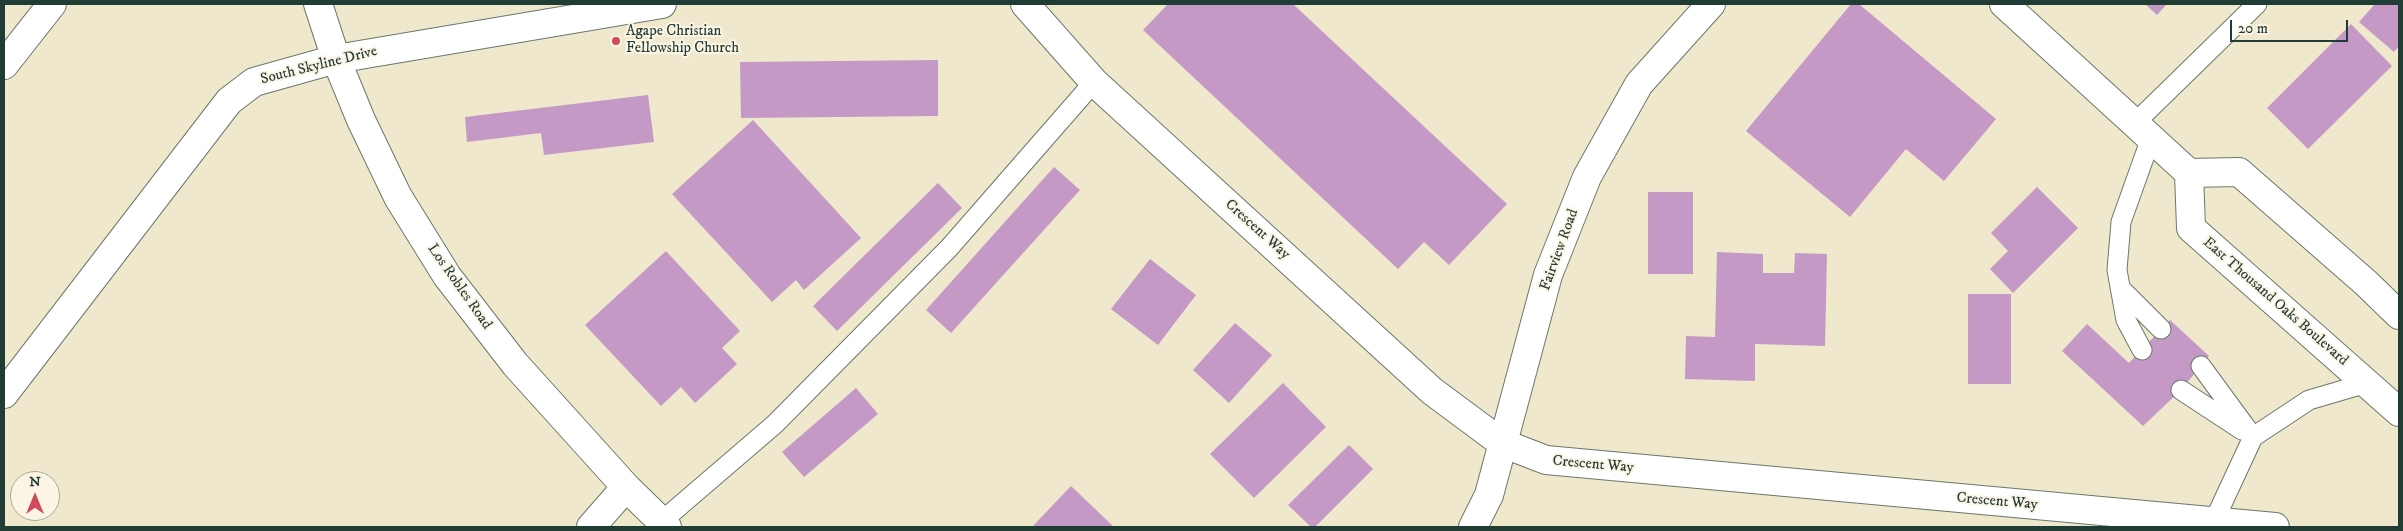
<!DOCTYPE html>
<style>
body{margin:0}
#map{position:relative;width:2403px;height:531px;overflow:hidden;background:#f0e8cc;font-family:"IM FELL DW Pica",serif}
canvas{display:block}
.frame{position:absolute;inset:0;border:5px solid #1f3d34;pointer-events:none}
.north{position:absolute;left:10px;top:471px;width:50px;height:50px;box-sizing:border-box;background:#fcf5e5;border:1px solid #a4ab9e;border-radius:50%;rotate:0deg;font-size:14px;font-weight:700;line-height:20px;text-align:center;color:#1f3d34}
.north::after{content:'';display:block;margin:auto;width:18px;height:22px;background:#d1495b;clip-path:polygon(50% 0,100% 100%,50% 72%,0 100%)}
.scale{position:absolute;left:2230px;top:20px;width:118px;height:22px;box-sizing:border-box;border:2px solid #1f3d34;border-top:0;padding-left:6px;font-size:15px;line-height:18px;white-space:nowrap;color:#1f3d34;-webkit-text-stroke:4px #fcf5e5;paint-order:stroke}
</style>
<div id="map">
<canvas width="2403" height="531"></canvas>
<div class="frame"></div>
<div class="north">N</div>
<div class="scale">20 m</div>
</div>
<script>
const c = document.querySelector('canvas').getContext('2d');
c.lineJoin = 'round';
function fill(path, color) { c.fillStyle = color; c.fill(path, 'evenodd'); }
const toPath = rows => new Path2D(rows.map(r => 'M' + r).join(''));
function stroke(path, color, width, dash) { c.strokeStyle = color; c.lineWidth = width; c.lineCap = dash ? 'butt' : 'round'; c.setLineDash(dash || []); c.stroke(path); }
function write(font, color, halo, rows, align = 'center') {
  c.font = font + ' "IM FELL DW Pica",serif'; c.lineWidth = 4; c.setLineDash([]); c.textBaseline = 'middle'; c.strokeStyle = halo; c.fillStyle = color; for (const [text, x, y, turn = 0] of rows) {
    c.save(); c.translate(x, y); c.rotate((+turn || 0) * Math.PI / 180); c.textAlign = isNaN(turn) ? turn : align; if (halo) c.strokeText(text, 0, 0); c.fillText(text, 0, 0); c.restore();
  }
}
fill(toPath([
 [1168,4,1293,4,1507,204,1449,265,1424,242,1398,269,1143,30],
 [1851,4,1859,4,1996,119,1944,181,1906,149,1850,217,1746,131],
 [2145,4,2167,4,2157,15],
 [2375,4,2399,4,2399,46,2394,52,2359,22],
 [2351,24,2392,66,2308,149,2267,108],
 [938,60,938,116,741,118,740,62],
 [648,95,654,142,544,155,541,133,467,142,465,117],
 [753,120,861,238,804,290,796,280,772,302,672,194],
 [1054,167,1080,190,951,333,926,310],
 [938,183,962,208,837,331,813,306],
 [2037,187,2078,228,2013,293,1990,269,2008,251,1991,233],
 [1648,192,1693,192,1693,274,1648,274],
 [666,251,740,331,722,348,737,364,695,403,681,387,661,406,585,325],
 [1717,252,1763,254,1763,273,1794,273,1795,253,1827,254,1825,346,1755,344,1755,381,1685,379,1686,336,1715,337],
 [1150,259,1196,295,1158,345,1111,309],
 [1968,294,2011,294,2011,384,1968,384],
 [2170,320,2209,356,2181,390,2143,426,2062,351,2087,324,2129,363],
 [1235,323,1272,355,1229,403,1193,370],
 [1283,383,1326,427,1254,498,1210,454],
 [856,388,878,414,804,477,782,452],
 [1349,445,1373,469,1315,527,1311,527,1288,505],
 [1071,486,1114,527,1032,527]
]), '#c499c5');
const lane = toPath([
 [2135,123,2257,4],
 [2120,288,2161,329],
 [2142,350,2126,320,2117,270,2121,222,2151,138],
 [2201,366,2253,437],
 [2181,390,2242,430],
 [662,521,775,424,949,248,1094,82],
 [2214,521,2253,437,2309,400,2367,383]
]);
const street = toPath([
 [318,4,336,59,361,120,398,197,447,276,515,364,626,487,667,527],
 [1025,4,1094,82,1432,391,1502,443,1546,460,2275,527],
 [4,65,52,4],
 [4,394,229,101,254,82,336,59,662,4],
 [591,527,626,487],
 [1473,527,1489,495,1548,275,1587,177,1639,84,1711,4]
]);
const primary = toPath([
 [2004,4,2189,173,2239,172,2366,283,2399,315],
 [2189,173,2191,228,2399,412]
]);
stroke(lane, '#687969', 21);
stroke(street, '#687969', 30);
stroke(primary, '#687969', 30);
stroke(lane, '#fff', 19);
stroke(street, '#fff', 28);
stroke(primary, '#fff', 28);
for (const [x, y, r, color] of [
 [616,41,5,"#d1495b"]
]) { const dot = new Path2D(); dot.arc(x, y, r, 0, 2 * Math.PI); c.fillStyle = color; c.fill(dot); stroke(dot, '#fcf5e5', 2); }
write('15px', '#1f3d34', '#fcf5e5', [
 ["Agape Christian",626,32],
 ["Fellowship Church",626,49]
], 'left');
write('15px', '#1f3d34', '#fcf5e5', [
 ["South Skyline Drive",319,66,-14],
 ["Crescent Way",1257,230,42],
 ["Fairview Road",1560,250,-70],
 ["Los Robles Road",459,287,55],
 ["East Thousand Oaks Boulevard",2275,302,41],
 ["Crescent Way",1593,465,5],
 ["Crescent Way",1997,502,5]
]);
</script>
